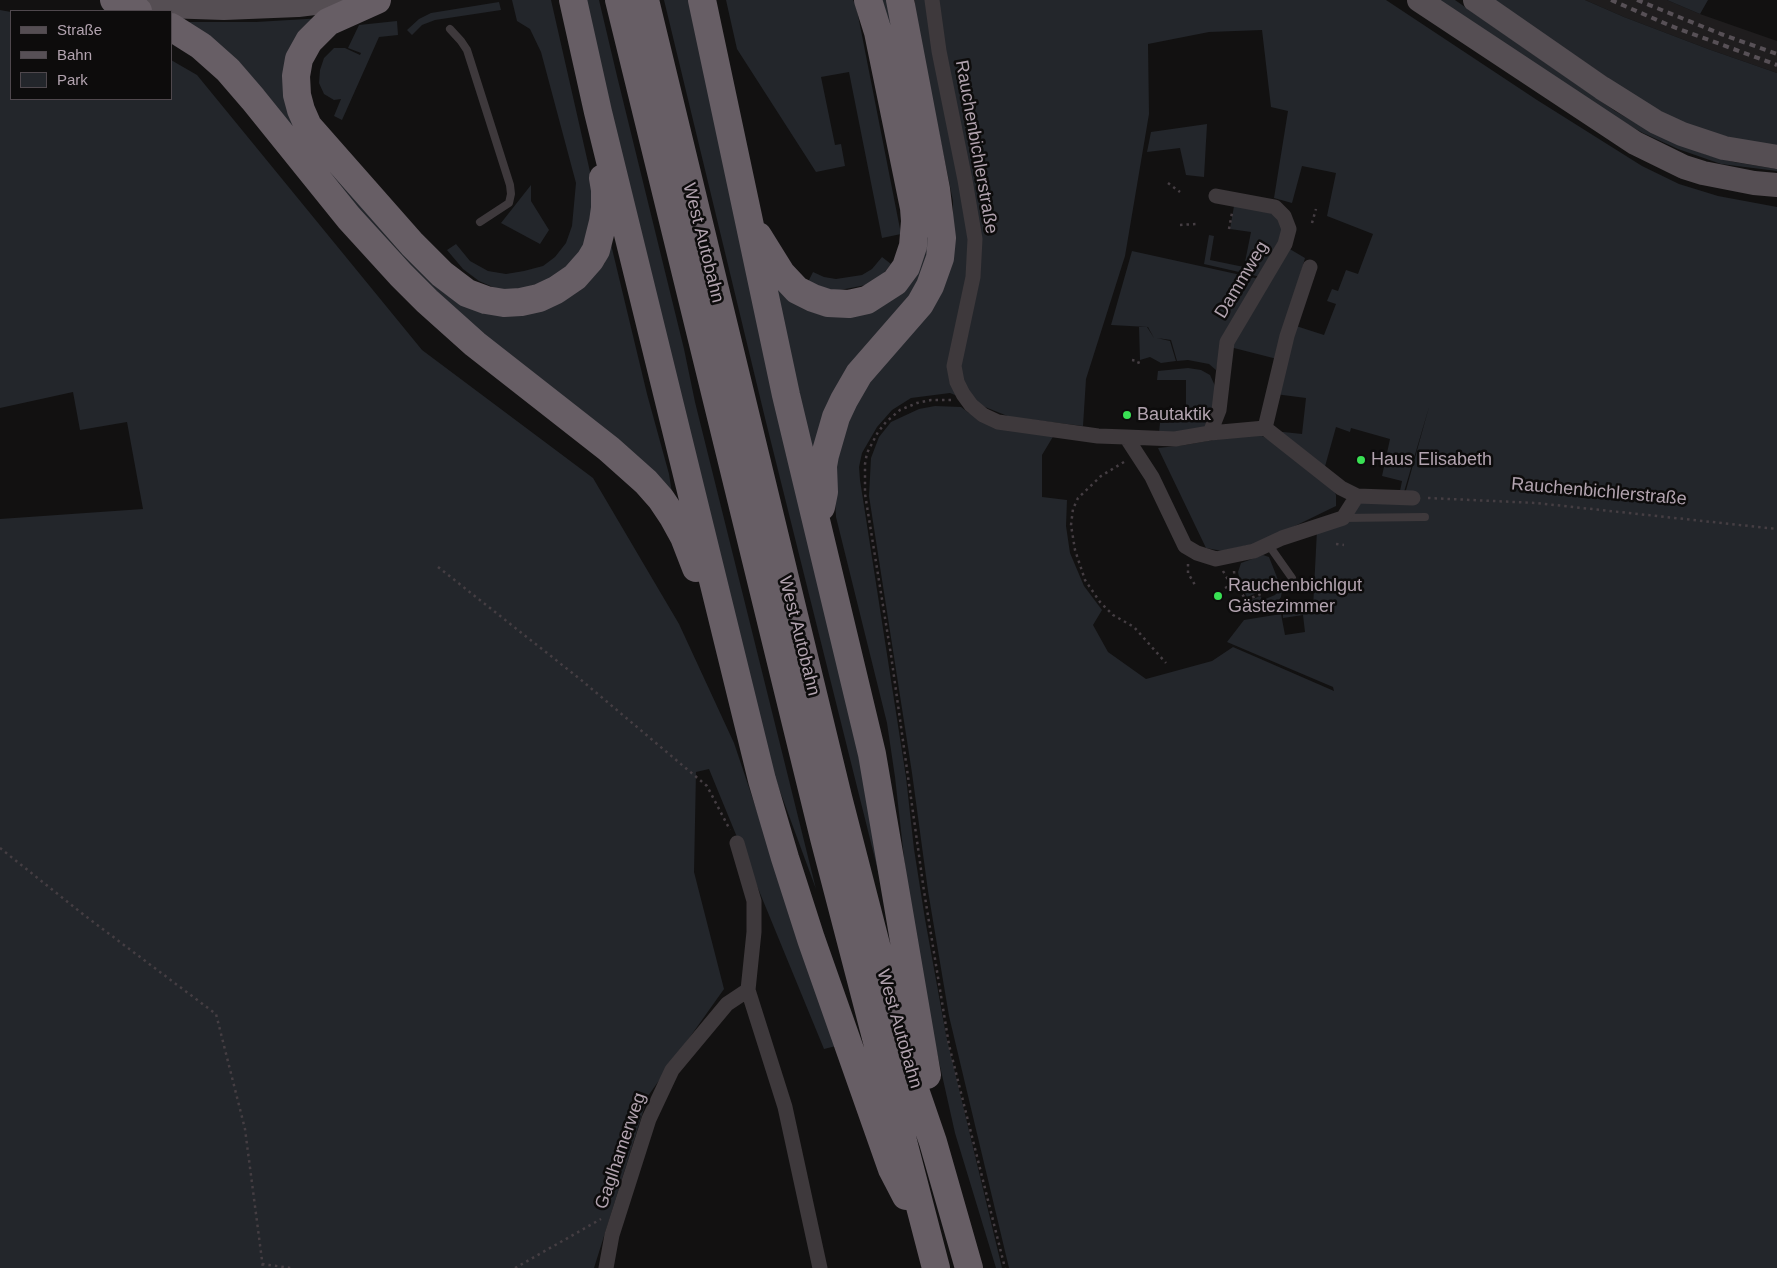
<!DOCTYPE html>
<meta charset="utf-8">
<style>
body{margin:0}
#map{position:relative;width:1777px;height:1268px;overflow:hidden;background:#121111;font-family:Helvetica,sans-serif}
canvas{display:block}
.legend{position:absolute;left:10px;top:10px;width:162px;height:90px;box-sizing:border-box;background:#0d0c0c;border:1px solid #4f484d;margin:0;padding:6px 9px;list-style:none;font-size:15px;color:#b2a3af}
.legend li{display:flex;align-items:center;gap:10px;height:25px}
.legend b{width:25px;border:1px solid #4f484d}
</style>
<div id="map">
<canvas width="1777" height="1268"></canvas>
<ul class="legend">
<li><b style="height:6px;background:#554e53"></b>Straße</li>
<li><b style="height:6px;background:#575056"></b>Bahn</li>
<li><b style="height:14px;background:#23262b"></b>Park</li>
</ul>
</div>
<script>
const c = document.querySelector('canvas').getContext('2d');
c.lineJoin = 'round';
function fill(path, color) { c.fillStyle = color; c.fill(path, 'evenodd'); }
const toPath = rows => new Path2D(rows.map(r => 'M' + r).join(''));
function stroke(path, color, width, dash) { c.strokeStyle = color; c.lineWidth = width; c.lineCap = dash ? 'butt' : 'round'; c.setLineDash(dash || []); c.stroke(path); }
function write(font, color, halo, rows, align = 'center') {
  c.font = font + ' Helvetica,sans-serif'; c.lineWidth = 5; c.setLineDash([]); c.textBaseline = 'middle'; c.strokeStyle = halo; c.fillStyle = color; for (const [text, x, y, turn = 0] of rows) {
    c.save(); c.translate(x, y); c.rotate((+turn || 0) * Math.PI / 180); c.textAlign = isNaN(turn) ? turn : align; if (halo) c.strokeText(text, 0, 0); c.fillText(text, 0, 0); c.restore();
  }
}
fill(toPath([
 [1585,0,1667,0,1700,14,1777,41,1777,73,1708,49,1624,17]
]), '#1f1d1e');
fill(toPath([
 [512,0,551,0,593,185,591,228,582,249,567,267,551,281,511,291,495,288,479,281,463,269,447,250,456,244,470,261,488,271,506,274,524,271,543,266,555,257,566,243,572,226,576,183,541,52,530,29,517,21],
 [583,0,599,0,617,76,684,349,695,402,816,889,774,775],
 [664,0,692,0,854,726,885,899,765,418],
 [726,0,853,0,856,5,901,234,882,238,849,72,821,77,835,145,841,144,845,166,816,172,737,49],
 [876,0,891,0,930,200,928,267,815,467,772,280,829,312,910,272],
 [915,0,1386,0,1537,100,1642,166,1679,184,1718,196,1777,207,1777,1268,1009,1268,949,1016,928,891,912,773,869,496,871,458,879,437,891,422,919,409,935,406,961,407,969,413,1054,435,1042,455,1042,497,1067,500,1066,526,1070,553,1084,586,1102,610,1093,625,1108,652,1146,679,1212,661,1233,647,1334,691,1333,687,1227,642,1244,620,1281,614,1285,635,1305,632,1303,615,1283,618,1283,614,1313,608,1317,530,1358,501,1403,501,1429,407,1404,492,1400,491,1402,481,1382,476,1390,439,1351,428,1350,432,1336,427,1324,470,1274,431,1302,434,1306,398,1275,394,1296,326,1324,335,1336,304,1327,301,1332,289,1338,291,1346,270,1358,274,1373,234,1327,216,1336,173,1302,166,1292,203,1274,198,1288,111,1271,107,1262,30,1209,32,1148,44,1149,114,1125,256,1086,379,1083,426,1010,417,950,393,911,398,892,410,877,427,862,453,859,467,860,480,906,777,914,849,925,919,946,1035,1002,1268,996,1268,955,1133,931,1026,908,894,895,777,887,723,836,517,833,465,849,411,953,244,953,201,915,16],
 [1439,0,1455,0,1615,111,1657,135,1707,155,1734,162,1777,169,1777,171,1721,164,1678,149,1643,133,1623,122],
 [1494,0,1585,0,1624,17,1708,49,1777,73,1777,146,1759,145,1701,130,1674,118,1640,100],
 [1667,0,1708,0,1700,14],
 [499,2,501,10,435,20,422,25,412,35,407,30,419,19,431,13],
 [0,10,11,12,11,99,171,99,171,60,197,75,422,350,593,478,679,624,734,743,836,1046,824,1049,709,769,696,772,694,872,724,989,648,1096,594,1268,0,1268,0,519,143,509,127,422,80,430,73,392,0,408],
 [323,18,289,87,451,294,566,292,605,263,598,254,608,232,647,394,669,474,672,493,400,265,271,100,240,63,220,52,181,22,256,22],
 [397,21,398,35,379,37,342,120,334,116,341,99,334,100,324,94,319,83,320,70,324,58,334,48,345,48,360,55,361,53,348,48,359,25],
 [1207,124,1204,177,1186,175,1180,148,1147,152,1151,132],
 [531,185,531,201,549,230,540,244,501,223],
 [1234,206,1274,212,1284,231,1261,277,1204,264,1209,235,1214,236,1210,260,1244,267,1251,232,1230,229],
 [1288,248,1305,258,1277,359,1230,347],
 [1132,251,1259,279,1220,352,1216,370,1209,364,1188,360,1177,361,1171,340,1157,338,1170,341,1176,361,1161,363,1150,357,1140,360,1139,327,1147,327,1154,338,1148,327,1111,325],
 [882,257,891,264,880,278,866,285,835,291,821,288,808,282,813,272,824,277,836,279,862,275,872,269],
 [1188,368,1201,370,1210,375,1216,388,1215,405,1206,427,1189,432,1159,433,1160,423,1186,422,1186,380,1157,380,1158,371],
 [1247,434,1260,435,1270,440,1333,488,1336,495,1336,506,1262,542,1222,551,1206,548,1158,448,1185,445],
 [1263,555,1269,557,1282,590,1281,597,1277,603,1257,611,1249,601,1260,596,1263,600,1275,595,1277,593,1276,586,1270,585,1258,590,1259,592,1247,597,1241,586,1238,572,1241,563]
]), '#23262b');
stroke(toPath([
 [1168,183,1180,192],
 [1312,223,1316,209],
 [1180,225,1196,224],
 [1229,229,1232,213],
 [1132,360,1138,361,1140,367],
 [951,400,931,400,917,403,900,410,886,422,878,432,867,453,865,464,865,494,891,655,924,891,949,1045,1005,1268],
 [1124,462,1101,476,1078,498,1073,509,1071,525,1075,550,1085,580,1100,602,1113,615,1134,627,1166,663],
 [1428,498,1536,503,1777,529],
 [1336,544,1344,545],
 [1188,564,1188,573,1195,585],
 [438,567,580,679,707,786,730,830],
 [1223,571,1231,585],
 [1234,571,1235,583,1246,600,1261,594],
 [1225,588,1235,583],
 [0,848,84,915,216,1014,245,1129,263,1268],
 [262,1264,291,1268],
 [515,1268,601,1219]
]), '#453e43', 2.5, [2.5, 4]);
stroke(toPath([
 [450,29,461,41,467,50,510,185,511,194,509,203,480,222],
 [1343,518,1425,517],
 [1268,544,1292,578]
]), '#3e393c', 8);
stroke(toPath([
 [932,0,939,51,965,180,975,239,973,277,954,366,957,382,963,394,971,405,983,415,998,422,1098,436,1126,437,1152,477,1185,546,1197,553,1216,559,1254,551,1282,538,1343,518,1357,496,1413,498],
 [1265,428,1287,336,1310,267],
 [1210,433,1219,410,1227,342,1285,244,1289,229,1284,216,1275,207,1216,196],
 [1126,437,1175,439,1210,433,1265,428,1341,488,1357,496],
 [737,843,754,901,754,932,748,990,785,1107,820,1268],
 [606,1268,612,1235,649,1119,672,1070,727,1004,748,990]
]), '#3e393c', 15);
stroke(toPath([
 [1419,0,1635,143,1684,167,1703,173,1754,183,1777,185],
 [1475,0,1602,88,1656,122,1682,134,1724,148,1777,157],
 [119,1,165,6,224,8,298,5,339,0]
]), '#554e53', 24);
stroke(toPath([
 [114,0,138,11],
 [377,0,328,22,309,41,299,59,296,76,297,95,301,110,308,126,412,244,442,274,467,293,486,300,504,303,521,302,539,298,556,290,575,277,590,260,596,250,603,222,605,208,605,190,603,178],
 [573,0,598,112,762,780,785,858,811,939,892,1169,906,1196],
 [619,0,824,838,936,1268],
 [645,0,838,797,890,999,911,1078,933,1142,969,1268],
 [702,0,786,395,872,754,927,1075],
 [171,27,201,46,228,70,253,99,349,218,401,275,427,301,475,344,609,449,646,482,661,499,673,517,684,537,696,568],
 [758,236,781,273,797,290,813,298,828,303,849,304,867,300,895,282,906,267,913,246,915,221,914,208,878,32,868,0],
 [821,507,824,492,823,466,825,455,836,417,844,400,859,374,920,304,930,286,940,258,942,238,936,189,900,0]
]), '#675e65', 28);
stroke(toPath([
 [1611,0,1671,26,1777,65],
 [1637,0,1721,34,1777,54]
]), '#575056', 4, [6, 5]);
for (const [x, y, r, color] of [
 [1127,415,5,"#39e154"],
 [1361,460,5,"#39e154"],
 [1218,596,5,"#39e154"]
]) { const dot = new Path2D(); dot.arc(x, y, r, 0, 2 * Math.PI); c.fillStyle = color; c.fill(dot); stroke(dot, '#0d0c0c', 2); }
write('18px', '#b2a3af', '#0d0c0c', [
 ["Rauchenbichlerstraße",976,147,80],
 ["West Autobahn",703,243,76],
 ["Dammweg",1242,280,-59],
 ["Rauchenbichlerstraße",1599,492,5],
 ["West Autobahn",799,636,76],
 ["West Autobahn",899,1029,74],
 ["Gaglhamerweg",621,1151,-71]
]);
write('18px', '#b2a3af', '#0d0c0c', [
 ["Bautaktik",1137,415],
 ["Haus Elisabeth",1371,460],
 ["Rauchenbichlgut",1228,586],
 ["Gästezimmer",1228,607]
], 'left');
</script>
